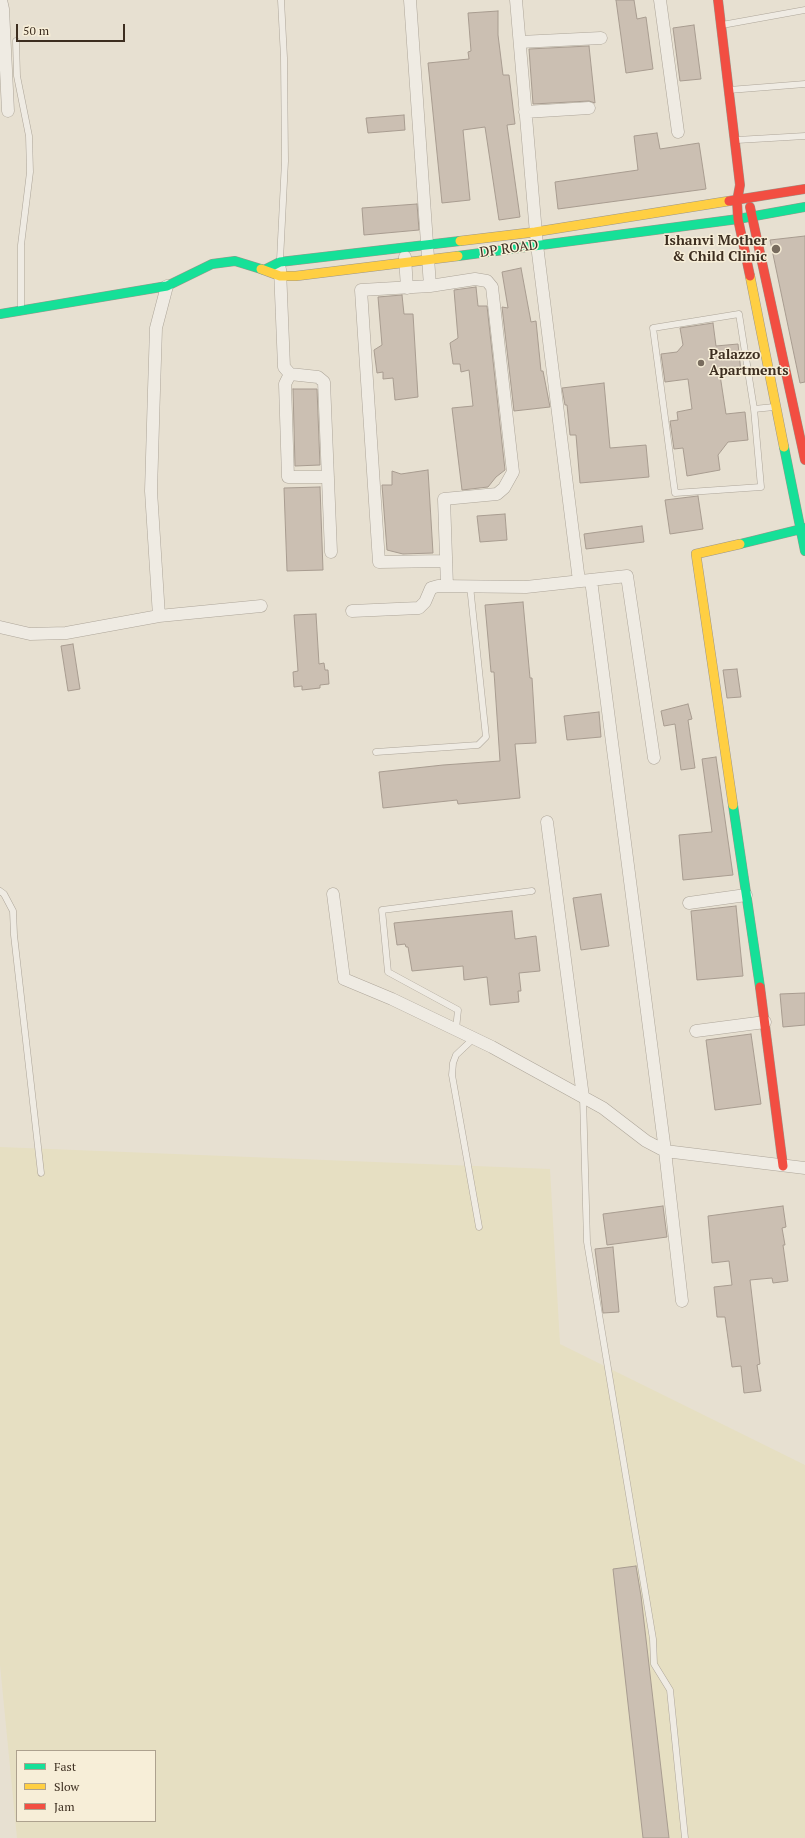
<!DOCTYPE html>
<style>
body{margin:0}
#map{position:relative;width:805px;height:1838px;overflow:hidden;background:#e7e0d1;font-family:"PT Serif",serif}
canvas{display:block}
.legend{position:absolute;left:16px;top:1750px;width:140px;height:72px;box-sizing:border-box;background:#f7eed8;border:1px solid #ada18e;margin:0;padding:5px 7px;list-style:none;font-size:12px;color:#3d2e20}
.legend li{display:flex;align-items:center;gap:8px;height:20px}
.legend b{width:20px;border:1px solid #ada18e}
.scale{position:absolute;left:16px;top:24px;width:109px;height:18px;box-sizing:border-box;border:2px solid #3d2e20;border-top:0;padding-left:5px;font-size:12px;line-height:14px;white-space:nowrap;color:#3d2e20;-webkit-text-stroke:3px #f7eed8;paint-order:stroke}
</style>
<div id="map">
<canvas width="805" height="1838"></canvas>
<ul class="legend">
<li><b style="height:5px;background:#16e098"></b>Fast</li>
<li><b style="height:5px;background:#ffcf43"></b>Slow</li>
<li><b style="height:5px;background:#f24e42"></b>Jam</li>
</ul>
<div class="scale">50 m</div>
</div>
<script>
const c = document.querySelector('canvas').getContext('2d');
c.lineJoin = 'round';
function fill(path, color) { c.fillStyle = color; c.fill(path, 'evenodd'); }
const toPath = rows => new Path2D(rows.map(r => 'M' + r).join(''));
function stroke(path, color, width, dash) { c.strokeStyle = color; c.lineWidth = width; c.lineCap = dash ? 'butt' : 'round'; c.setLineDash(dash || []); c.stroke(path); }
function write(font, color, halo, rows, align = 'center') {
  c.font = font + ' "PT Serif",serif'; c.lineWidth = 3; c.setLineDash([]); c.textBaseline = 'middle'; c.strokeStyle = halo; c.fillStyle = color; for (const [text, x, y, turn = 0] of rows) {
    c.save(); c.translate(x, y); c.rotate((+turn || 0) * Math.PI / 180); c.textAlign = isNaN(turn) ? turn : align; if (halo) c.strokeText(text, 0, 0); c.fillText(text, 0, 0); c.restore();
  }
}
fill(toPath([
 [0,1147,550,1169,560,1344,805,1465,805,1838,17,1838,0,1665],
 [17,1751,155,1751,155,1821,17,1821]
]), '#e6dfc2');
const building = toPath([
 [616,0,634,0,637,19,646,17,653,69,626,73,616,0],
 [498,11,498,35,503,75,509,75,515,124,507,125,520,217,499,220,485,127,463,130,470,200,442,203,428,63,469,59,468,52,471,51,468,13,498,11],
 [694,25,701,79,680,81,673,28,694,25],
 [589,46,595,103,589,101,533,104,529,49,589,46],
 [404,115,405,130,368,133,366,118,404,115],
 [657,133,660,149,699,143,706,189,558,209,555,182,638,170,634,136,657,133],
 [417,204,419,230,364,235,362,208,417,204],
 [805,236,805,382,800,383,770,240,805,236],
 [521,268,531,322,536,321,541,371,543,371,550,407,514,411,502,307,508,308,502,272,521,268],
 [476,287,478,306,487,306,505,470,496,477,488,487,462,490,452,408,473,406,469,370,461,372,460,364,453,364,450,343,458,338,454,290,476,287],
 [402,295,404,314,413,314,418,397,395,400,393,378,383,379,383,372,377,373,374,350,382,345,378,297,402,295],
 [713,323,716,346,738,344,741,372,720,375,726,414,745,412,748,440,728,442,718,455,720,470,687,476,683,448,674,449,670,421,678,420,677,412,692,409,688,379,665,382,661,354,677,352,683,345,680,328,713,323],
 [604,383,610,448,646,445,649,477,580,483,576,435,570,435,567,405,565,405,562,388,604,383],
 [293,389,317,389,320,465,295,466,293,389],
 [428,470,433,553,403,554,387,550,382,485,392,485,392,471,401,474,428,470],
 [320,487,323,570,287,571,284,488,320,487],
 [698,496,703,529,670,534,665,500,698,496],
 [505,514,507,540,480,542,477,516,505,514],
 [642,526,644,542,586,549,584,534,642,526],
 [523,602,530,678,532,678,536,743,515,744,520,798,458,804,457,800,383,808,379,772,443,765,500,761,494,672,491,672,485,605,523,602],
 [316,614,319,664,324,663,325,670,328,670,329,684,320,685,320,688,302,690,302,686,294,687,293,672,298,671,294,615,316,614],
 [73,644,80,689,68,691,61,646,73,644],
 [737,669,741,697,727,698,723,670,737,669],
 [688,704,692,719,688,720,695,768,681,770,675,724,664,726,661,711,688,704],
 [599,712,601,737,567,740,564,716,599,712],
 [716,757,733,875,683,880,679,835,712,832,702,759,716,757],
 [601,894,609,946,581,950,573,898,601,894],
 [736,906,743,976,697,980,691,911,736,906],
 [512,911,515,939,536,936,540,971,519,973,521,991,518,991,519,1002,490,1005,487,977,464,980,463,966,412,971,408,947,406,947,405,944,397,945,394,923,512,911],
 [805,993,805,1025,783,1027,780,994,805,993],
 [751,1034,761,1104,715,1110,706,1040,751,1034],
 [663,1206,667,1237,607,1245,603,1214,663,1206],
 [783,1206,786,1227,782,1228,785,1245,783,1245,788,1281,773,1283,772,1278,750,1280,760,1364,757,1365,761,1391,744,1393,741,1366,732,1367,725,1317,717,1317,714,1287,732,1285,729,1261,712,1263,708,1216,783,1206],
 [613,1247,619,1312,603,1313,595,1249,613,1247],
 [636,1566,641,1596,669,1838,643,1838,613,1569,636,1566]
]);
fill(building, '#cbbfb2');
stroke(building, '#a89c90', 1);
const lane = toPath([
 [722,25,805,10],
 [16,41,17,76,29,136,30,172,21,245,21,310],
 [729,90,805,84],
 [737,140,805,136],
 [280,260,285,161,284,58,281,0],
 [754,409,739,314,653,328,675,493,761,487,754,409,774,407],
 [376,752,478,745,486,737,470,586],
 [0,891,4,894,13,911,14,935,41,1173],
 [456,1029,458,1010,388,972,382,910,532,891],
 [474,1038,456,1055,453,1063,452,1075,479,1227],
 [583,1097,587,1242,653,1639,654,1664,670,1690,685,1838]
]);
const street = toPath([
 [1,0,3,9,8,111],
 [410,0,430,286,361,290,379,562,446,561],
 [516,0,537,245,579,581],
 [660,0,678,132],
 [520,42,601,38],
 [525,112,589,108],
 [405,257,407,288],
 [280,269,284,367,290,374,318,377,324,382,331,552],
 [430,286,475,279,487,281,492,287,513,472,504,488,497,494,444,499,447,586],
 [290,374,285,384,288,477,328,477],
 [591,580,665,1151,682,1301],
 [352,611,419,608,425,602,431,588,438,586,526,587,627,576,654,758],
 [159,616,151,491,154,390,156,328,167,286],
 [0,627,30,634,66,633,159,616,261,606],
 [547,822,583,1097],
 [333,894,344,979,392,999,492,1047,603,1108,646,1141,665,1151,805,1168],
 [689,903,746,895],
 [696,1031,765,1022]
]);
const fast = toPath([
 [458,256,738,219,805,207],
 [264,270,280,262,460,241],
 [0,314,167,286,212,264,235,261,261,269],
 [784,447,805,551],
 [740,544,805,528],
 [733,805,760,987]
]);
const slow = toPath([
 [460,241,535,232,729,201],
 [261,269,280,276,296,276,458,256],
 [750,276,784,447],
 [733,805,696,554,740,544]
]);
const jam = toPath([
 [718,0,740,185,737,201,738,219,750,276],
 [729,201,805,189],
 [750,207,805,460],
 [760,987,783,1166]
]);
stroke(lane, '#ada599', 7);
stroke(street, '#ada599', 13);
stroke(fast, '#9c958a', 10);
stroke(slow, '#9c958a', 10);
stroke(jam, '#9c958a', 10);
stroke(lane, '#efebe3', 6);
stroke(street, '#efebe3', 12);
stroke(fast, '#16e098', 9);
stroke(slow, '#ffcf43', 9);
stroke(jam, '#f24e42', 9);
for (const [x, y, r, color] of [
 [776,249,5,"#786c5e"],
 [701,363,4,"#786c5e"]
]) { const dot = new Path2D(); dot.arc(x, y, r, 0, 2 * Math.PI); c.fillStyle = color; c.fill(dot); stroke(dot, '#f7eed8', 1.5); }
write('bold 14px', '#3d2e20', '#f7eed8', [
 ["Ishanvi Mother",767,241],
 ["& Child Clinic",767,257],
 ["Palazzo",709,355,"left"],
 ["Apartments",709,371,"left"]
], 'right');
write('14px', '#3d2e20', '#f7eed8', [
 ["DP ROAD",509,249,-8]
]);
</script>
